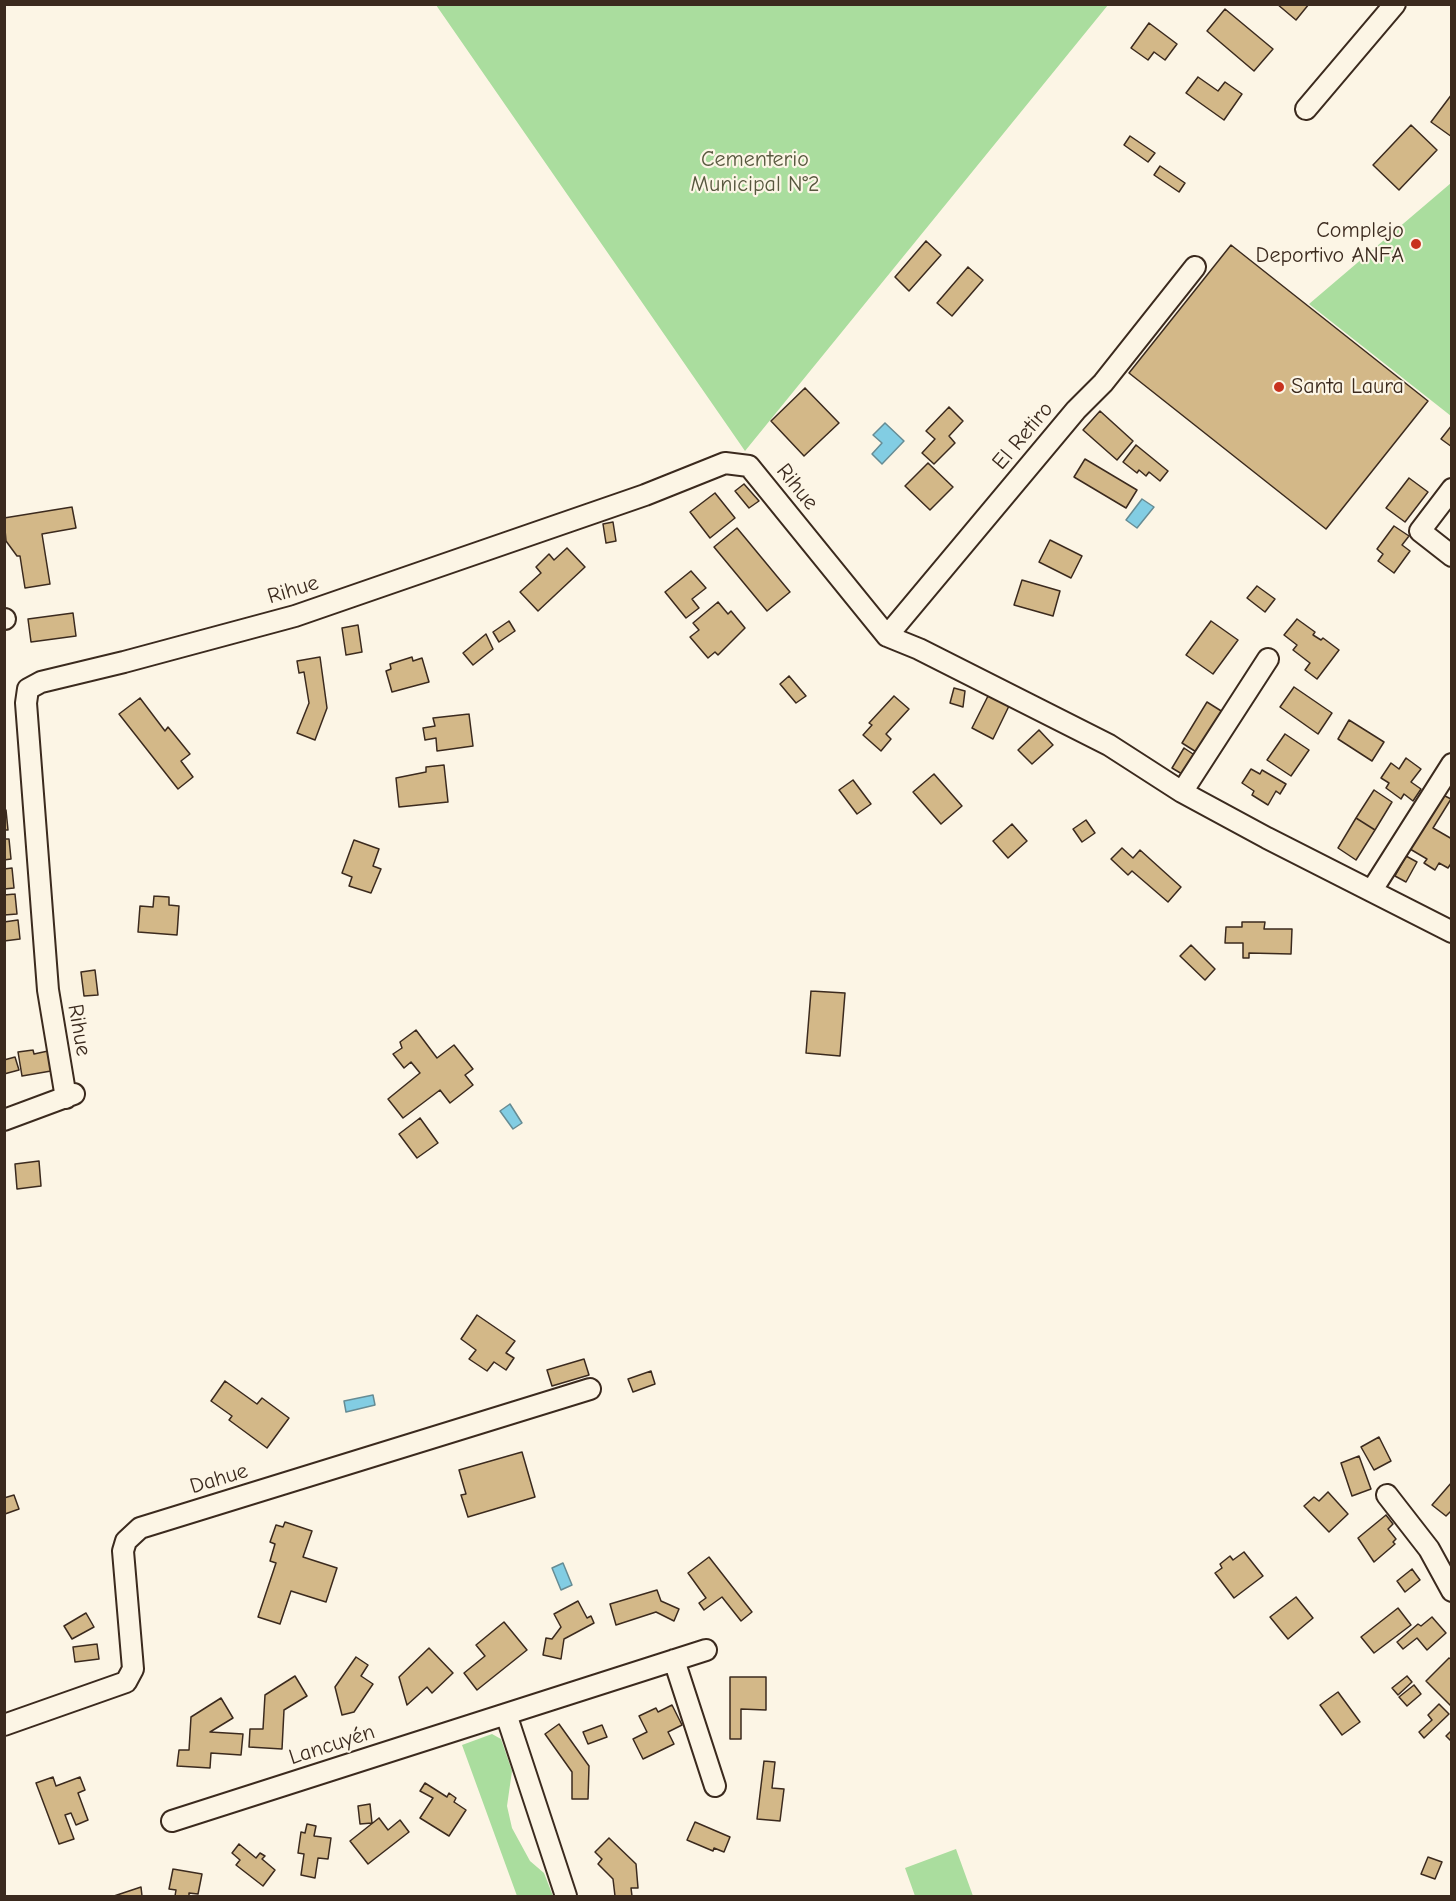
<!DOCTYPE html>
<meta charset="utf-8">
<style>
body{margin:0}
#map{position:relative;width:1456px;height:1901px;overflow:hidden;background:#fcf5e5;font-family:"Comic Neue",sans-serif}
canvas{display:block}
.frame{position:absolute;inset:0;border:6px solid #3b2a1e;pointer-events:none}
</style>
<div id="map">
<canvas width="1456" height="1901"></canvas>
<div class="frame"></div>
</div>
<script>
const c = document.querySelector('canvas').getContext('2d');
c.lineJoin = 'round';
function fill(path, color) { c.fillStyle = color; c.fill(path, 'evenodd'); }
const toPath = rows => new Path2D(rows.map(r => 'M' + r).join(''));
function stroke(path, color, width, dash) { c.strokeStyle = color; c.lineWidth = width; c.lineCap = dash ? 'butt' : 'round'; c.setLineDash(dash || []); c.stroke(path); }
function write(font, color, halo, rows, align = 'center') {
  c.font = font + ' "Comic Neue",sans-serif'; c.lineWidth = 4.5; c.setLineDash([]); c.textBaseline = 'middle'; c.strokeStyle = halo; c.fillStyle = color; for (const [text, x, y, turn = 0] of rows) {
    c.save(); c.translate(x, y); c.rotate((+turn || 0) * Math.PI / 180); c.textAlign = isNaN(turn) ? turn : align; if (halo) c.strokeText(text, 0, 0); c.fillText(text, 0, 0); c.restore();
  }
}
fill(toPath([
 [436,5,1108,5,745,451],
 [1451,183,1451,416,1309,304],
 [492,1734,501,1739,512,1771,507,1806,512,1828,530,1861,544,1873,553,1896,517,1896,462,1745],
 [956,1849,973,1896,915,1896,905,1868]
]), '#aadd9e');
const water = toPath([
 [885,423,904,441,882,464,872,454,882,443,873,435,885,423],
 [1142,499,1154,507,1137,528,1126,520,1142,499],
 [510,1104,522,1123,513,1129,500,1111,510,1104],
 [373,1395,375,1405,346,1412,344,1401,373,1395],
 [563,1563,572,1585,561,1590,552,1568,563,1563]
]);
fill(water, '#82cde3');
stroke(water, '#668c94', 1.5);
const building = toPath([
 [1277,4,1309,4,1296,20,1277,4],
 [1225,9,1273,49,1254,71,1207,31,1225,9],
 [1149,23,1177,44,1165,60,1154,52,1148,60,1131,48,1149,23],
 [1198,77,1218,91,1225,82,1242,94,1224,120,1186,93,1198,77],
 [1452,94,1452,137,1431,122,1452,94],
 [1411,125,1437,150,1399,190,1373,165,1411,125],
 [1130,136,1155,153,1148,162,1124,145,1130,136],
 [1160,166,1185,183,1179,192,1154,175,1160,166],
 [926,241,941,255,909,291,895,277,926,241],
 [1231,245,1428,401,1326,529,1129,373,1231,245],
 [968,267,983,280,952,316,937,303,968,267],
 [805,388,839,423,804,456,771,421,805,388],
 [949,407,963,421,949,436,955,443,934,464,922,453,935,439,926,431,949,407],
 [1100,411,1133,441,1117,460,1083,430,1100,411],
 [1452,425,1452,447,1441,439,1452,425],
 [1136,445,1168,471,1160,481,1149,472,1146,476,1139,470,1137,473,1123,462,1136,445],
 [1085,459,1137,490,1126,508,1074,477,1085,459],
 [928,463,953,487,930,510,905,486,928,463],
 [1409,478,1428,492,1405,522,1386,508,1409,478],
 [744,484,759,501,749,508,735,491,744,484],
 [715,493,735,518,710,538,690,512,715,493],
 [72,507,76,528,42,534,50,584,25,588,20,556,17,556,6,541,4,518,72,507],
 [613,522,616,541,606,543,603,524,613,522],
 [1394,526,1409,536,1402,545,1410,551,1394,573,1378,561,1383,554,1377,549,1394,526],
 [737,528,790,592,767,611,714,547,737,528],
 [1050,540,1082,556,1071,578,1039,562,1050,540],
 [567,548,585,567,538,611,520,592,541,573,536,567,549,554,554,560,567,548],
 [691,571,706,588,692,599,699,608,686,618,665,592,691,571],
 [1022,580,1060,591,1053,616,1014,605,1022,580],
 [1257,586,1275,599,1265,612,1247,598,1257,586],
 [718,602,728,614,731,611,745,628,718,655,715,652,708,658,690,637,699,630,693,623,718,602],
 [73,613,76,636,31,642,28,619,73,613],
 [1297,619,1315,632,1313,635,1321,640,1323,638,1339,650,1317,679,1305,670,1310,663,1293,650,1297,645,1284,635,1297,619],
 [509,621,515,631,499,642,493,632,509,621],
 [1211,621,1238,640,1213,674,1186,655,1211,621],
 [358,625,362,652,346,655,342,628,358,625],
 [486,634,493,649,473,665,463,653,486,634],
 [320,657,327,708,315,740,297,733,309,703,304,672,299,673,297,661,320,657],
 [412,657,413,661,422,658,429,682,392,692,386,671,391,669,390,664,412,657],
 [789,676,806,696,796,703,780,684,789,676],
 [1294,687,1332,713,1318,734,1280,707,1294,687],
 [954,688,965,691,963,707,950,703,954,688],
 [894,696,909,709,886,734,891,739,881,751,863,735,872,725,869,723,894,696],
 [988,696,1009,706,993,739,972,728,988,696],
 [140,698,165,731,168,727,190,754,181,761,193,777,178,789,119,714,140,698],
 [1207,702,1226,714,1201,755,1182,743,1207,702],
 [469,714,473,746,437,751,436,738,425,740,423,728,435,726,433,718,469,714],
 [1349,720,1384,742,1372,761,1338,739,1349,720],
 [1039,730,1053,745,1032,764,1018,750,1039,730],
 [1285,734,1309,750,1291,776,1267,760,1285,734],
 [1184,748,1199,758,1187,777,1172,768,1184,748],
 [1406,758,1421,769,1411,782,1421,789,1413,801,1404,794,1401,799,1386,788,1389,783,1381,778,1391,763,1399,769,1406,758],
 [444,765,448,802,399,807,396,778,426,772,426,767,444,765],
 [1251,769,1260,774,1262,770,1286,784,1280,794,1276,791,1268,805,1252,795,1254,791,1242,783,1251,769],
 [934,774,962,806,941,824,913,792,934,774],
 [853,780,871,804,857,814,839,790,853,780],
 [1374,790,1392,802,1375,830,1356,818,1374,790],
 [1443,795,1451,799,1433,828,1452,839,1452,862,1448,868,1439,863,1435,870,1424,863,1427,859,1410,849,1443,795],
 [6,810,8,830,4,830,4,811,6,810],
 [1356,818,1375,830,1356,860,1338,848,1356,818],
 [1086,820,1095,833,1082,842,1073,829,1086,820],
 [1012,824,1027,841,1008,858,993,841,1012,824],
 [4,839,9,839,11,859,4,860,4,839],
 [354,840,379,849,373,866,381,869,371,893,349,886,352,877,342,873,354,840],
 [1122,848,1133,858,1140,850,1181,887,1168,902,1132,871,1128,875,1111,859,1122,848],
 [1406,856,1417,862,1406,882,1395,876,1406,856],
 [12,868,14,888,4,889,4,869,12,868],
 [15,894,17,914,4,915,4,895,15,894],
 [154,896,169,897,169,905,179,906,177,935,138,932,140,906,153,907,154,896],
 [18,920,20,939,4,941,4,922,18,920],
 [1242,922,1265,922,1264,929,1292,929,1291,954,1249,953,1249,958,1243,958,1243,943,1225,943,1226,927,1242,927,1242,922],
 [1191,945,1215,969,1205,980,1180,956,1191,945],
 [95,970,98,995,84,996,81,972,95,970],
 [811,991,845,993,840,1056,806,1053,811,991],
 [416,1030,437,1058,454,1045,473,1069,465,1075,473,1085,450,1103,440,1090,403,1118,388,1099,420,1073,411,1062,404,1068,393,1054,402,1048,400,1042,416,1030],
 [33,1050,34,1054,48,1051,51,1071,22,1076,18,1052,33,1050],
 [15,1057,19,1070,4,1074,4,1060,15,1057],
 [420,1118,438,1143,417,1158,399,1134,420,1118],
 [39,1161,41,1186,17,1189,15,1164,39,1161],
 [477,1315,515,1341,506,1353,514,1358,506,1370,494,1362,487,1371,469,1359,476,1350,461,1339,477,1315],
 [584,1359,589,1375,552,1386,547,1370,584,1359],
 [651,1371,655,1384,633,1392,628,1379,651,1371],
 [225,1381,257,1404,262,1398,289,1418,267,1448,229,1420,232,1416,211,1401,225,1381],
 [1379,1437,1391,1461,1374,1470,1361,1447,1379,1437],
 [522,1452,535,1497,468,1517,461,1495,466,1494,459,1470,522,1452],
 [1359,1456,1371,1489,1352,1496,1341,1463,1359,1456],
 [1452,1482,1452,1510,1446,1516,1432,1505,1452,1482],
 [1328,1492,1348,1514,1329,1532,1304,1506,1314,1497,1319,1501,1328,1492],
 [14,1495,19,1509,5,1514,4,1498,14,1495],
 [1386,1515,1393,1524,1388,1529,1396,1539,1393,1542,1395,1544,1374,1562,1358,1538,1386,1515],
 [285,1522,312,1531,303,1557,337,1568,326,1602,291,1591,280,1624,258,1617,276,1563,270,1561,275,1544,270,1542,276,1525,283,1527,285,1522],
 [1244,1552,1263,1576,1234,1598,1215,1573,1222,1568,1220,1564,1230,1556,1233,1560,1244,1552],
 [709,1557,752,1612,741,1621,722,1597,704,1610,699,1603,706,1598,688,1573,709,1557],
 [1412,1569,1420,1580,1405,1592,1397,1581,1412,1569],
 [657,1590,661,1601,679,1609,674,1621,656,1612,616,1625,610,1604,657,1590],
 [1296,1597,1313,1618,1288,1639,1270,1617,1296,1597],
 [578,1601,587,1618,591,1616,594,1623,564,1639,561,1659,543,1655,546,1638,552,1639,561,1627,554,1614,578,1601],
 [1398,1608,1411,1625,1374,1653,1361,1637,1398,1608],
 [86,1613,94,1627,72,1639,64,1626,86,1613],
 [1432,1617,1446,1633,1427,1650,1417,1638,1403,1649,1397,1642,1418,1624,1421,1626,1432,1617],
 [504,1622,527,1650,477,1690,464,1673,485,1656,476,1645,504,1622],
 [97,1644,99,1659,75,1662,73,1647,97,1644],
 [429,1648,453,1673,432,1693,427,1687,407,1705,399,1677,429,1648],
 [356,1657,368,1665,361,1676,373,1684,354,1712,342,1715,335,1687,356,1657],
 [1449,1658,1452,1660,1452,1707,1426,1681,1449,1658],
 [295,1676,307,1696,284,1710,282,1749,249,1747,250,1729,263,1729,265,1695,295,1676],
 [1407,1676,1412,1682,1398,1695,1392,1688,1407,1676],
 [730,1677,766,1677,766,1710,741,1709,741,1739,730,1739,730,1677],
 [1414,1685,1421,1694,1407,1706,1399,1697,1414,1685],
 [1338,1692,1360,1722,1342,1735,1320,1705,1338,1692],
 [221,1698,233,1718,210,1732,243,1734,241,1755,211,1753,210,1768,177,1766,179,1750,189,1750,191,1717,221,1698],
 [1439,1704,1449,1714,1424,1738,1419,1732,1432,1720,1428,1715,1439,1704],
 [672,1705,682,1725,668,1732,674,1744,643,1759,633,1739,647,1732,639,1716,656,1708,658,1712,672,1705],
 [559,1724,589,1766,588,1799,572,1799,572,1772,545,1734,559,1724],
 [602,1725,607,1737,588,1744,583,1732,602,1725],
 [1452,1730,1452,1742,1446,1736,1452,1730],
 [764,1761,775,1762,772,1788,784,1789,780,1821,757,1819,764,1761],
 [53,1777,56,1786,80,1777,85,1790,78,1793,88,1820,76,1825,71,1813,65,1815,74,1839,59,1844,36,1783,53,1777],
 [425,1783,447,1797,449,1793,456,1798,454,1802,466,1810,449,1836,420,1818,433,1798,420,1791,425,1783],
 [370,1804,372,1823,360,1824,358,1806,370,1804],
 [379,1818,388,1830,400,1820,409,1832,368,1864,350,1841,379,1818],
 [695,1822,730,1837,724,1852,714,1848,713,1851,687,1840,695,1822],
 [307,1824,316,1826,314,1836,331,1838,328,1859,318,1858,315,1878,301,1875,304,1854,298,1853,301,1832,305,1833,307,1824],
 [609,1838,636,1864,638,1888,631,1888,632,1896,615,1896,613,1879,598,1864,602,1859,595,1852,609,1838],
 [239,1844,256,1858,260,1853,265,1856,262,1859,275,1870,263,1886,236,1865,240,1860,232,1853,239,1844],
 [1428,1857,1442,1862,1435,1879,1421,1874,1428,1857],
 [173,1869,202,1874,198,1894,189,1893,189,1896,175,1896,176,1890,169,1889,173,1869],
 [141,1887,142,1896,114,1896,141,1887]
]);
fill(building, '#d3b888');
stroke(building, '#3b2a1e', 1.5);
const minor = toPath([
 [1306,109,1395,4],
 [1452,489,1420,531,1452,556],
 [4,619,5,619],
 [887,636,1076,410,1103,383,1195,267],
 [1182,792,1268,659],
 [1372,890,1452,764],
 [66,1098,48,990,26,703,28,689,41,682,124,662,295,616,645,495,725,463,749,466,887,636,919,649,1109,745,1182,792,1267,838,1452,932],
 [4,1120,74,1094],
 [1387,1495,1429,1549,1452,1591],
 [674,1660,715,1786],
 [506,1714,566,1896],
 [4,1725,126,1682,133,1669,123,1551,126,1541,140,1528,590,1389],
 [172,1821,706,1650]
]);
stroke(minor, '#3b2a1e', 24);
stroke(minor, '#fcf5e5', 20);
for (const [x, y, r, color] of [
 [1416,244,6,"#c8321e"],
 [1279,387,6,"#c8321e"]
]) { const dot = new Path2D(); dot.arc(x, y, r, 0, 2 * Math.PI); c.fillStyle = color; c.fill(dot); stroke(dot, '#fcf5e5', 2); }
write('22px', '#57573e', '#fcf5e5', [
 ["Cementerio",755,160],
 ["Municipal N°2",755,185]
]);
write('22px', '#3b2a1e', '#fcf5e5', [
 ["Complejo",1404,231],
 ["Deportivo ANFA",1404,256],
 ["Santa Laura",1291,387,"left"]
], 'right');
write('22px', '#3b2a1e', '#fcf5e5', [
 ["El Retiro",1023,436,-50],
 ["Rihue",797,487,51],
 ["Rihue",293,590,-17],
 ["Rihue",79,1030,80],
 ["Dahue",219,1479,-17],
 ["Lancuyén",332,1745,-18]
]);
</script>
